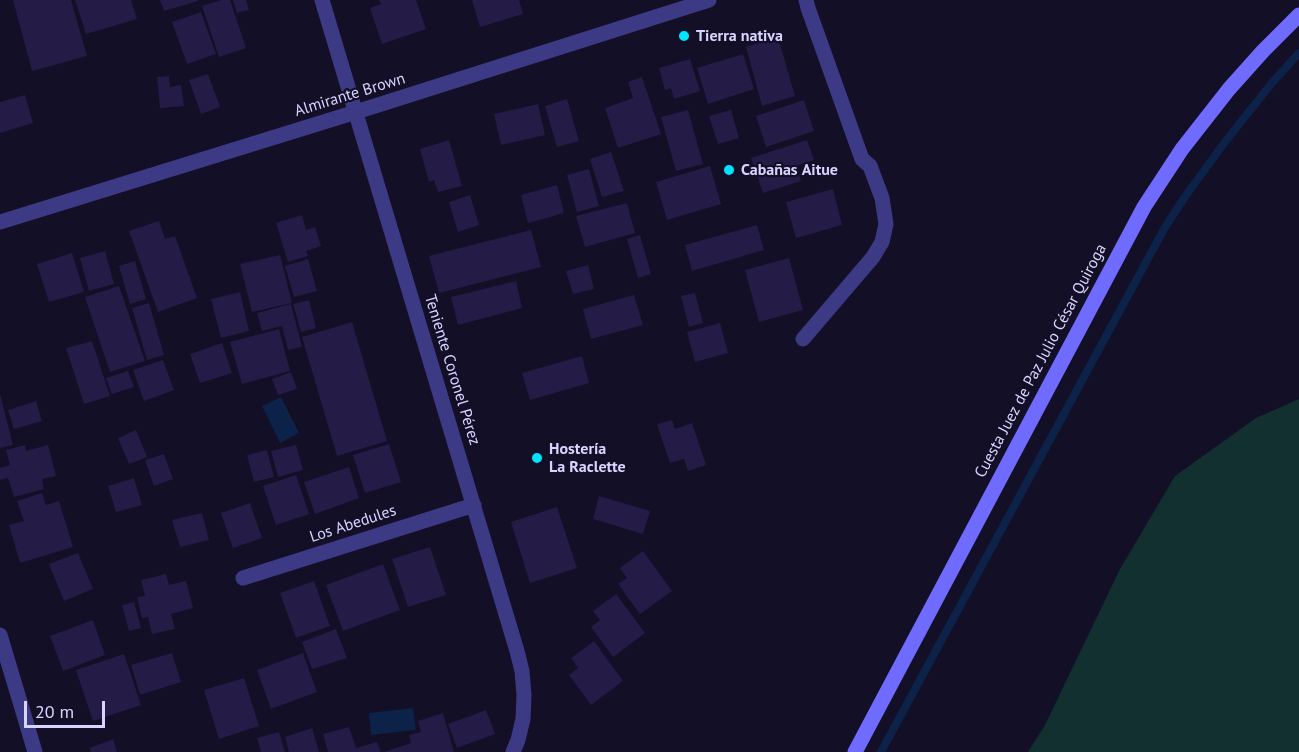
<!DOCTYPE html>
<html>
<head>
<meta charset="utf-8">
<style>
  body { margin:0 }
  #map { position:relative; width:1299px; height:752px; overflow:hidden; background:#130f26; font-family:"PT Sans",sans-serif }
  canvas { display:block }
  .scale { position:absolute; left:24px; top:701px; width:81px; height:27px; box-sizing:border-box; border:3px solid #d9d4ff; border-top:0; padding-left:8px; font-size:18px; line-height:21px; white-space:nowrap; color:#d9d4ff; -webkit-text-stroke:4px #130f26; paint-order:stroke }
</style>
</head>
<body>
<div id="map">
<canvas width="1299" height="752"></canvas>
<div class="scale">20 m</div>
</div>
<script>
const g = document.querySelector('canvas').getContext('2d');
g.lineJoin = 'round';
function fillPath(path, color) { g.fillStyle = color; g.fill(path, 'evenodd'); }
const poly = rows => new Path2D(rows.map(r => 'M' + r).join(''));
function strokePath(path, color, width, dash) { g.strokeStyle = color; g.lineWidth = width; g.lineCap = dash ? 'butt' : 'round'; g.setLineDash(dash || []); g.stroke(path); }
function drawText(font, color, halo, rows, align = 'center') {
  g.font = font + ' "PT Sans",sans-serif'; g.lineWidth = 4.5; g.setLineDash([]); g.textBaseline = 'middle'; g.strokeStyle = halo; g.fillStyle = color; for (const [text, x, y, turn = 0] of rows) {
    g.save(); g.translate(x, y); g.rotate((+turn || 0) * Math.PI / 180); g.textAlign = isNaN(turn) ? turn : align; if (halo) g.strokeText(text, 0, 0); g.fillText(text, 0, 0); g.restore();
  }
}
const green = poly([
  [1299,399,1299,752,1028,752,1045,725,1120,569,1175,476,1256,418]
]);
const water = poly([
  [281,397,299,433,280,443,262,406],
  [413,708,416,730,371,735,369,713]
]);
const stream = poly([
  [881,752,1164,229,1184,198,1225,142,1271,84,1299,53]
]);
const building = poly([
  [13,0,71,0,87,56,32,71],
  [75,0,131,0,137,19,86,34],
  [160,0,198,0,198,1,164,11],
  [221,0,230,0,246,48,219,57,202,6],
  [233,0,246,0,249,10,237,13],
  [379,0,416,0,426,29,382,44,370,8,381,4],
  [472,0,519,0,523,14,480,27],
  [201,12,216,54,187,64,172,22],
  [778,37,795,96,762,106,746,47],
  [743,54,754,89,708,104,697,68],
  [690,59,700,91,674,99,671,88,665,90,659,68],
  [208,74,220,107,201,114,189,80],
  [169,76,170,87,181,85,184,106,160,108,157,77],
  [642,77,661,134,618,148,605,108,633,98,628,82],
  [25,95,33,123,0,133,0,102],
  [567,99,579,141,557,147,545,106],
  [804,100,814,131,766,147,756,116],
  [538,104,545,135,501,145,494,114],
  [688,110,703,164,676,171,661,117],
  [731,110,739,138,718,144,709,116],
  [449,140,462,186,438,192,434,180,429,182,420,149],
  [807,140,814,160,796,166,801,181,763,193,751,158],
  [611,152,624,191,602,197,590,159],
  [710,166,721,204,667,220,656,182],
  [589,169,599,206,577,212,567,175],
  [557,185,564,213,528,223,521,195],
  [833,189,842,225,796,238,786,202],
  [470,195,479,225,458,232,449,202],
  [627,203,635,233,585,247,576,216],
  [302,215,306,230,315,227,321,246,306,251,308,256,288,262,276,223],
  [159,221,165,239,175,236,197,298,158,312,129,231],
  [757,225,764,250,692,271,685,245],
  [531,230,541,267,439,293,429,256],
  [640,235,651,274,638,278,627,239],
  [105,251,114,284,89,291,80,258],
  [72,253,84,292,49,302,37,264],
  [280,255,292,303,252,312,240,264],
  [789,258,803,310,759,322,745,270],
  [308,259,317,291,294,297,285,266],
  [135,261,146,299,130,304,119,266],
  [588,265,594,289,573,294,566,271],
  [516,281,522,308,458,325,451,297],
  [119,286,145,361,110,372,85,297],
  [240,292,249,331,221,338,211,299],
  [695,293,703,323,689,327,681,296],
  [634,295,643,325,591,339,583,309],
  [309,300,316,328,301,332,293,304],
  [149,303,164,355,147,360,132,308],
  [291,304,302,347,288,350,282,326,262,331,257,313],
  [352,322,387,441,337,456,302,337],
  [720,323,728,353,695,362,687,332],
  [279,329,290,371,242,384,230,342],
  [92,341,110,396,84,404,66,348],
  [222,343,232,373,200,383,190,354],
  [582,356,589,383,530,400,522,373],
  [163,360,174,390,144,401,133,370],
  [128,371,134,387,112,394,106,378],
  [291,372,297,389,278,395,272,379],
  [0,394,13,445,0,448],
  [36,401,42,421,14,429,8,410],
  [672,420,675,429,692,423,706,465,688,471,684,459,670,463,657,424],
  [136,430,147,457,129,464,118,438],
  [389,444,401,482,365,493,353,455],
  [25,445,26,451,48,445,56,476,42,479,44,489,14,497,8,478,0,480,0,468,10,465,6,450],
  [296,445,303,470,278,477,271,451],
  [267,450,274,477,254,482,247,455],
  [164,454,173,479,154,486,145,460],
  [349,467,359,498,315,514,304,482],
  [296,475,309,514,276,525,263,486],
  [134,478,142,505,116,512,108,486],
  [42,493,46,505,59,501,73,547,20,563,9,525,24,521,17,501],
  [599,496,650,511,643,534,593,519],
  [250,503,262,538,233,548,221,513],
  [557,507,577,568,530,583,511,522],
  [202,513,209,540,180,547,172,520],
  [430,547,446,595,408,607,392,559],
  [643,551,672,591,640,614,618,584,627,578,620,568],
  [78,553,93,589,64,601,49,564],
  [383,564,400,610,343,631,326,585],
  [166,574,169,585,186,581,193,608,171,614,175,629,152,634,148,617,142,618,137,597,145,596,141,580],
  [314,581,330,626,296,638,280,593],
  [616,594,645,633,613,657,591,627,600,620,593,611],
  [134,602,141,628,129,631,122,605],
  [93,620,105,655,63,671,50,636],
  [336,629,347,658,312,669,302,642],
  [594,641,623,681,591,705,569,675,578,668,571,658],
  [172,653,181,682,140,695,131,665],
  [303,653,317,692,271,709,257,670],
  [124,654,141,705,93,721,76,670],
  [244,678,259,726,219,739,204,690],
  [486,710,495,734,457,748,448,724],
  [443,713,454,752,384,752,411,743,409,735,421,732,418,721],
  [349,727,356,748,377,742,381,752,328,752,323,734],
  [312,728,319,752,289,752,285,737],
  [279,732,285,752,261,752,257,738],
  [113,739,117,752,91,752,90,748]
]);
const street = poly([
  [322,0,517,651,522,671,524,695,523,719,518,740,513,752],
  [0,222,356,112,709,0],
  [803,339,873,257,882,242,886,224,882,198,870,166,862,159,808,8,806,0],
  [243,578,474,505],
  [0,635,35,752]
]);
const secondary = poly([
  [855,752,1144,207,1182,149,1229,89,1263,51,1299,15]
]);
const markers = [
  [684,36,6,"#00e5ff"],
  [729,170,6,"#00e5ff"],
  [537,458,6,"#00e5ff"]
];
const poiNames = [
  ["Tierra nativa",696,36],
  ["Cabañas Aitue",741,170],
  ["Hostería",549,449],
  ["La Raclette",549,467]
];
const streetNames = [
  ["Almirante Brown",350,95,-17],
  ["Cuesta Juez de Paz Julio César Quiroga",1041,361,-62],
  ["Teniente Coronel Pérez",452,370,73],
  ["Los Abedules",353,524,-18]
];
fillPath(green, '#12302f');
fillPath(water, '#0c2248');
strokePath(stream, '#0c2248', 8);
fillPath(building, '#241b47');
strokePath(street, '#3d3a85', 15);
strokePath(secondary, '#6f6bff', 15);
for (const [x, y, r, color] of markers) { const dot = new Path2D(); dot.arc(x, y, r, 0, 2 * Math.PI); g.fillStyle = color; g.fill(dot); strokePath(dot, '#130f26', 2); }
drawText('bold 16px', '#d9d4ff', '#130f26', poiNames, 'left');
drawText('16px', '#d9d4ff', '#130f26', streetNames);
</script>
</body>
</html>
